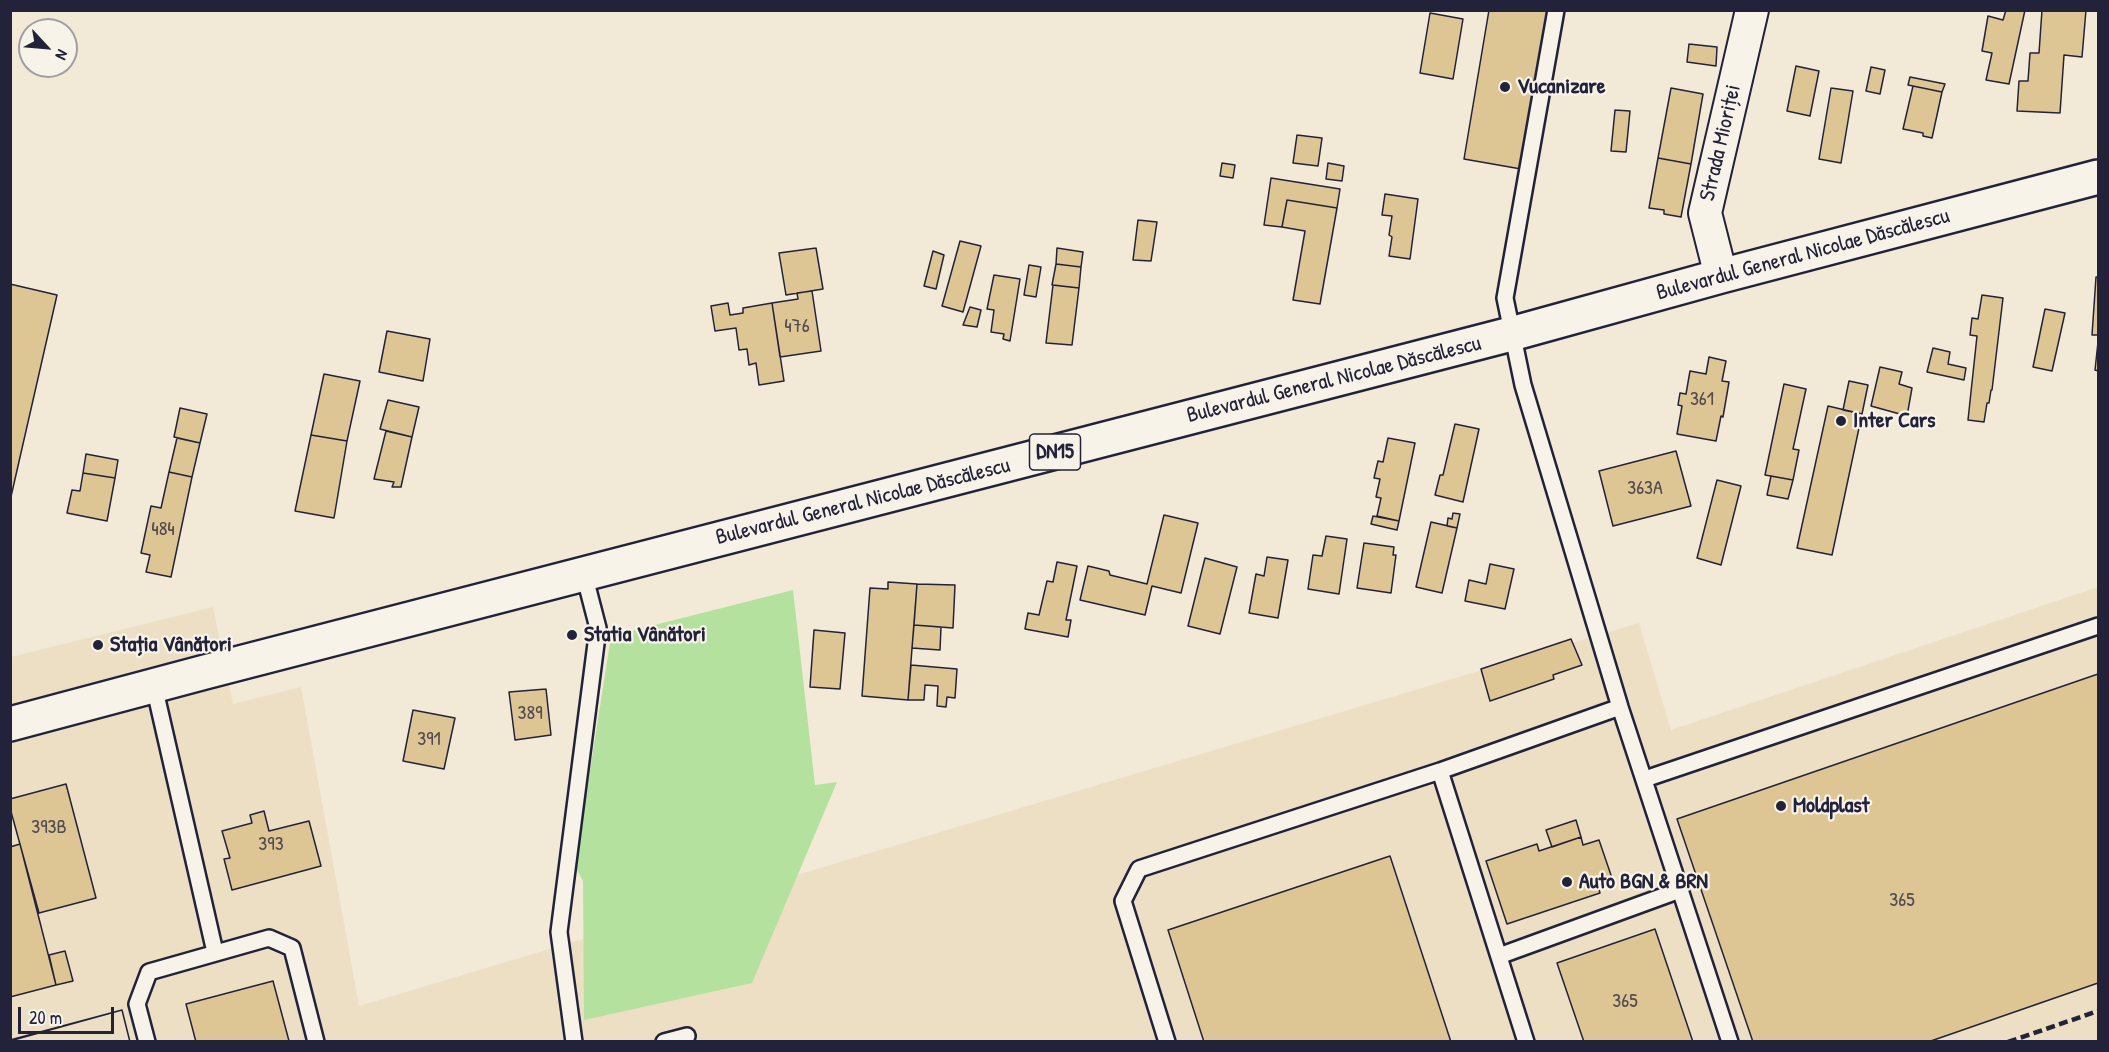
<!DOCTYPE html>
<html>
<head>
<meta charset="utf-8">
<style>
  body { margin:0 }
  #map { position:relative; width:2109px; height:1052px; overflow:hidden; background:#f2ead7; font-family:"Patrick Hand",sans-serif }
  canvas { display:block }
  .frame { position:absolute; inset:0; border:12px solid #22223b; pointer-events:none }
  .north { position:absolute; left:18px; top:18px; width:60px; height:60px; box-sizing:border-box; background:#f7f3e8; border:2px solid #a29fa3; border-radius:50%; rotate:116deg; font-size:16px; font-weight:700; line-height:24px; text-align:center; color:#22223b }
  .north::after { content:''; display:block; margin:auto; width:21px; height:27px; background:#22223b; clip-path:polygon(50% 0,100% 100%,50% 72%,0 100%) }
  .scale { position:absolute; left:18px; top:1007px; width:96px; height:27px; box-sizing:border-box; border:3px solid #22223b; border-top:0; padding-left:8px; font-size:18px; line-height:21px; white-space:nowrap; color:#22223b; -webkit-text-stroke:4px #f7f3e8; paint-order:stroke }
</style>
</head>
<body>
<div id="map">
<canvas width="2109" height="1052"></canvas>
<div class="frame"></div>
<div class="north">N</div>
<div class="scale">20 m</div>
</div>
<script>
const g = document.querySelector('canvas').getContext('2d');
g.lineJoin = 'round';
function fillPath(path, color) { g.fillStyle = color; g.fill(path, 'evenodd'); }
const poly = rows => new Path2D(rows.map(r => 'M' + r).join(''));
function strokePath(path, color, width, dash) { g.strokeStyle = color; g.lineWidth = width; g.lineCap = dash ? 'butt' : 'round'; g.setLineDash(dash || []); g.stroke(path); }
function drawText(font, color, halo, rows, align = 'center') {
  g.font = font + ' "Patrick Hand",sans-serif'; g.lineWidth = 4.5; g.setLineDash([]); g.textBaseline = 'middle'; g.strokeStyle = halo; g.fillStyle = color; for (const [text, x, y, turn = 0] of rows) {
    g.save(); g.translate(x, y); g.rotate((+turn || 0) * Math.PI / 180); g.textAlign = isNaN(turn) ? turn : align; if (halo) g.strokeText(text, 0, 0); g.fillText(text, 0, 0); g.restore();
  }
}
const built = poly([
  [2098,587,2098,1041,11,1042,11,657,213,607,233,704,301,687,359,1006,1639,623,1671,730]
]);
const green = poly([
  [793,590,815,785,837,782,752,983,584,1020,583,881,575,866,611,636]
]);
const building = poly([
  [1489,10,1548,10,1521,169,1464,159,1489,10],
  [2006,10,2025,10,2009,84,1986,80,1992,53,1982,51,1988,16,2003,20,2006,10],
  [2042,10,2086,10,2082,57,2064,55,2060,113,2017,111,2019,81,2028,81,2030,53,2039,53,2042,10],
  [1430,13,1463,19,1453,79,1420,73,1430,13],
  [1689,44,1717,47,1716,66,1687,62,1689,44],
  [1796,66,1819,71,1810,116,1787,111,1796,66],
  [1871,67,1885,70,1880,94,1866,91,1871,67],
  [1910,77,1945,84,1942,92,1913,86,1908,85,1910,77],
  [1913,86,1942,92,1932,138,1923,136,1923,133,1903,129,1913,86],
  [1671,88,1703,94,1691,164,1658,158,1671,88],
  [1831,88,1853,91,1841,163,1819,159,1831,88],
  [1615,110,1630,111,1626,152,1611,151,1615,110],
  [1297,135,1322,138,1318,166,1293,163,1297,135],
  [1658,158,1691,164,1681,217,1664,214,1664,210,1649,208,1658,158],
  [1222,163,1235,165,1233,178,1220,176,1222,163],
  [1328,163,1344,166,1342,181,1326,179,1328,163],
  [1271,178,1340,189,1337,208,1287,200,1282,227,1264,225,1271,178],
  [1385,194,1418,199,1410,259,1389,256,1392,237,1389,235,1392,216,1382,215,1385,194],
  [1287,200,1337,208,1320,304,1293,300,1305,231,1282,227,1287,200],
  [1138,220,1157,222,1151,261,1133,260,1138,220],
  [960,241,981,246,963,312,942,306,960,241],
  [816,248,823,289,786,295,779,253,816,248],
  [1057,248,1083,252,1081,267,1056,264,1057,248],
  [933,251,944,255,936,289,924,286,933,251],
  [1056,264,1081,267,1079,288,1052,285,1056,264],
  [1029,265,1041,267,1036,297,1024,295,1029,265],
  [994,275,1020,279,1010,341,1003,339,1004,334,991,332,994,310,987,309,994,275],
  [2096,277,2098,277,2098,335,2092,335,2096,277],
  [10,284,57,295,10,501,10,284],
  [1053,285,1079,288,1072,345,1046,343,1053,285],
  [812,291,821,351,780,357,772,303,798,299,797,293,812,291],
  [1982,295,2003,298,1992,390,1991,390,1989,403,1987,403,1984,422,1968,420,1977,336,1970,335,1972,318,1978,319,1982,295],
  [728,303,730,315,743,313,743,308,772,303,784,381,759,385,756,363,749,365,747,349,739,350,736,328,715,331,711,306,728,303],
  [970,307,981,310,977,327,963,325,970,307],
  [2045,309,2065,313,2052,371,2033,367,2045,309],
  [387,331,430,339,423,381,379,372,387,331],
  [2098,342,2098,371,2095,370,2098,342],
  [1933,348,1950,352,1948,364,1966,368,1964,380,1927,372,1933,348],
  [1709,357,1726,361,1722,381,1729,382,1723,417,1721,416,1716,441,1677,434,1682,406,1678,405,1680,393,1686,394,1690,371,1706,374,1709,357],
  [1880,367,1902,372,1899,384,1912,388,1907,416,1871,406,1880,367],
  [324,374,360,381,347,441,311,435,324,374],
  [1849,381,1868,385,1862,414,1843,410,1849,381],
  [1784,384,1806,389,1793,449,1799,450,1793,480,1765,475,1784,384],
  [388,400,419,407,412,437,380,429,388,400],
  [1828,406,1862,414,1832,555,1797,548,1828,406],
  [180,408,207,414,200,443,174,437,180,408],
  [1455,424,1479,429,1463,502,1435,495,1440,475,1443,475,1455,424],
  [386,431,412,437,401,487,392,487,394,482,374,479,386,431],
  [311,435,347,441,334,518,295,511,311,435],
  [177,438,200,443,192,477,169,472,177,438],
  [1388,438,1415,443,1399,521,1377,516,1381,498,1376,497,1380,479,1374,478,1378,461,1383,462,1388,438],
  [1676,451,1691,506,1613,526,1599,471,1676,451],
  [86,454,118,460,115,478,83,473,86,454],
  [169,472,192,477,171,577,146,572,150,555,141,553,151,506,161,508,169,472],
  [83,473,115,478,107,521,67,513,72,490,80,491,83,473],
  [1771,476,1793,480,1788,499,1767,495,1771,476],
  [1717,480,1741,486,1721,565,1697,558,1717,480],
  [1453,513,1460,514,1457,528,1447,526,1448,518,1452,519,1453,513],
  [1164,515,1198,523,1181,593,1152,586,1145,615,1080,600,1088,566,1109,571,1110,575,1147,584,1164,515],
  [1373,516,1399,521,1397,530,1371,524,1373,516],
  [1431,522,1457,528,1442,593,1416,587,1431,522],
  [1326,536,1347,539,1339,594,1308,589,1313,555,1322,556,1326,536],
  [1364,543,1394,547,1393,555,1396,555,1391,593,1357,588,1364,543],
  [1267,557,1288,560,1278,618,1249,613,1256,574,1264,576,1267,557],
  [1205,558,1237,567,1220,634,1188,626,1205,558],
  [1057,562,1077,566,1066,620,1071,620,1068,637,1025,629,1028,613,1039,615,1047,581,1053,582,1057,562],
  [1490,564,1514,569,1505,609,1465,601,1469,580,1486,584,1490,564],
  [888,582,917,584,908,700,862,696,870,588,888,589,888,582],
  [917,584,955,585,953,628,914,625,917,584],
  [914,625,941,627,940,650,912,648,914,625],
  [814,630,845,633,840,689,810,687,814,630],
  [1571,639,1582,665,1553,675,1554,679,1490,701,1481,669,1571,639],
  [911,665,957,669,955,698,947,697,946,707,937,706,938,686,925,685,924,700,908,700,911,665],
  [2098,674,2098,983,1928,1042,1753,1042,1677,819,2098,674],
  [546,689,551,735,515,740,509,692,546,689],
  [413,710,455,718,444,769,403,761,413,710],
  [66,784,96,898,39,913,10,808,10,799,66,784],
  [264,811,269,831,309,821,321,866,232,890,224,859,230,858,222,831,252,823,250,815,264,811],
  [1576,820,1581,837,1552,847,1546,830,1576,820],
  [1581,837,1583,845,1599,840,1613,881,1598,886,1600,893,1507,924,1486,861,1537,844,1539,851,1581,837],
  [20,844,56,985,10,997,10,847,20,844],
  [1390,856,1451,1042,1204,1042,1168,930,1390,856],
  [1655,929,1693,1042,1584,1042,1557,963,1655,929],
  [65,951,73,981,56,985,49,955,65,951],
  [273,981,289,1041,196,1042,186,1004,273,981],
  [122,1010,130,1042,10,1042,10,1041,122,1010],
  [122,1010,130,1042,10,1042,10,1040,122,1010]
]);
const service = poly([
  [1556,10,1505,298,1523,385,1620,707,1730,1042],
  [154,686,215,952],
  [1440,771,1526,1042],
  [1645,779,2098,626],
  [1499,956,1680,890],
  [147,1042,137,1004,149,972,269,938,292,948,316,1042],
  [574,1042,559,932,598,628,584,574],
  [664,1042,687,1036],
  [1167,1042,1123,901,1139,869,1440,771,1620,707]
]);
const minor = poly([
  [1721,276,1705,213,1752,10]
]);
const primary = poly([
  [10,724,205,672,1511,334,1721,276,2098,177]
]);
const rail = poly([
  [2008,1042,2098,1011]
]);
const markers = [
  [1505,87,6,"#22223b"],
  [1841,421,6,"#22223b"],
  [572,635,6,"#22223b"],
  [98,645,6,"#22223b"],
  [1781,806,6,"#22223b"],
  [1567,882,6,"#22223b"]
];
const numberNames = [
  ["476",797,327],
  ["361",1702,400],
  ["363A",1645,489],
  ["484",163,530],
  ["389",530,714],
  ["391",429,740],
  ["393B",49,828],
  ["393",271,845],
  ["365",1902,901],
  ["365",1625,1002]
];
const shields = [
  [1055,452,51]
];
const shieldNames = [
  ["DN15",1055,452]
];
const poiNames = [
  ["Vucanizare",1517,87],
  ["Inter Cars",1853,421],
  ["Statia Vânători",584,635],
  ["Stația Vânători",110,645],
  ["Moldplast",1793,806],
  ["Auto BGN & BRN",1579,882]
];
const streetNames = [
  ["Strada Mioriței",1721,143,-77],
  ["Bulevardul General Nicolae Dăscălescu",1803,255,-15],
  ["Bulevardul General Nicolae Dăscălescu",1334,380,-14],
  ["Bulevardul General Nicolae Dăscălescu",863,502,-14]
];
fillPath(built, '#ecdfc3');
fillPath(green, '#b5e19f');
fillPath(building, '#ddc594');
strokePath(building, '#22223b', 1.5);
strokePath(service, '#22223b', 20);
strokePath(minor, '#22223b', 36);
strokePath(primary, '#22223b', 38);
strokePath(service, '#f7f3e8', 15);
strokePath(minor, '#f7f3e8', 32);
strokePath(primary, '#f7f3e8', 33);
strokePath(rail, '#22223b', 4.5, [9, 4.5]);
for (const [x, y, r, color] of markers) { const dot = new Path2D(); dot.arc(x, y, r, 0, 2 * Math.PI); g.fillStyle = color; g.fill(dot); strokePath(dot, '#f7f3e8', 2); }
drawText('20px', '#514b51', null, numberNames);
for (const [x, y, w] of shields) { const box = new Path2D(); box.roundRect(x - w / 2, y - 18, w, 36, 4.5); g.fillStyle = '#f7f3e8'; g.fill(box); strokePath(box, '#22223b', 1.5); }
drawText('bold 21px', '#22223b', null, shieldNames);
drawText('bold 22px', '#22223b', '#f7f3e8', poiNames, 'left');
drawText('22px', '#22223b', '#f7f3e8', streetNames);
</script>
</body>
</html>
